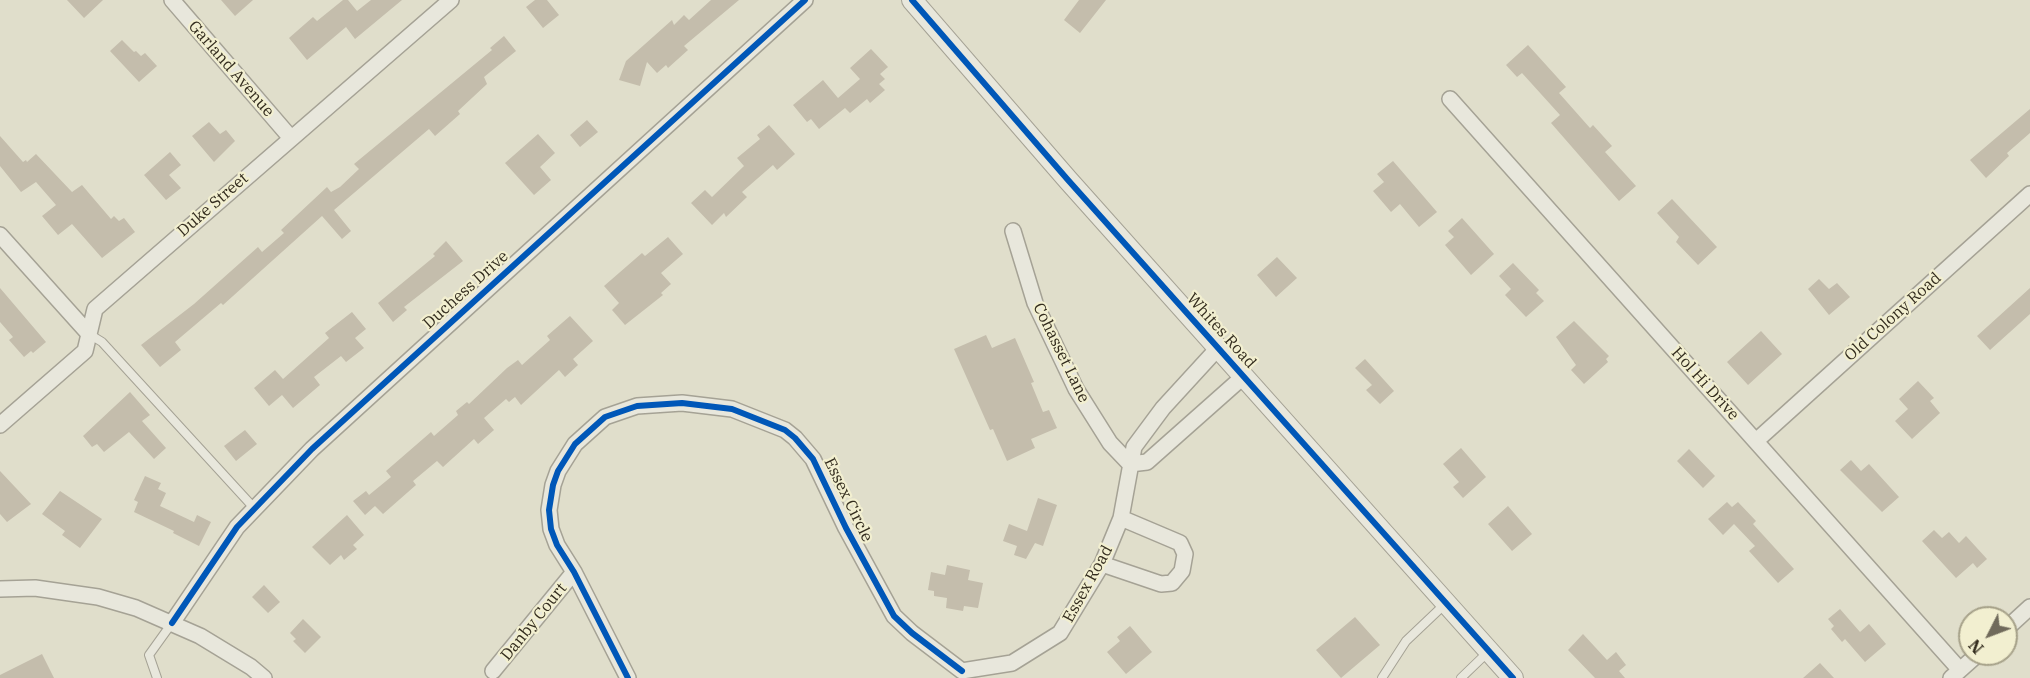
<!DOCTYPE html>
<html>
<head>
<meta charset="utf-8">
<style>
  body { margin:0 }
  #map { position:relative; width:2030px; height:678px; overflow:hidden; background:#e0decb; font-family:"IBM Plex Serif",serif }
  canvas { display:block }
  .north { position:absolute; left:1958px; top:606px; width:60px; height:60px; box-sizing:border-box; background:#f2efd0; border:2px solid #a6a189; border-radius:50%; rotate:228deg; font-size:16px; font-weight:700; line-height:24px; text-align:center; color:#332c1e }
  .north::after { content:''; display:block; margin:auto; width:21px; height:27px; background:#706a5b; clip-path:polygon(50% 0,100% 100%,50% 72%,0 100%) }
</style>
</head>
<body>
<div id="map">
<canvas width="2030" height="678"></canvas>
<div class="north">N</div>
</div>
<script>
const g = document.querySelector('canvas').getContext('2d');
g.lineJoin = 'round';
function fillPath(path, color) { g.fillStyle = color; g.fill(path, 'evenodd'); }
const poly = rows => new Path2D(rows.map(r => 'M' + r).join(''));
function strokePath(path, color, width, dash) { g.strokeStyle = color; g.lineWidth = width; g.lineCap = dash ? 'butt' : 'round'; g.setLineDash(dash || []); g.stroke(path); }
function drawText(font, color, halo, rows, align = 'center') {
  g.font = font + ' "IBM Plex Serif",serif'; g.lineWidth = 4.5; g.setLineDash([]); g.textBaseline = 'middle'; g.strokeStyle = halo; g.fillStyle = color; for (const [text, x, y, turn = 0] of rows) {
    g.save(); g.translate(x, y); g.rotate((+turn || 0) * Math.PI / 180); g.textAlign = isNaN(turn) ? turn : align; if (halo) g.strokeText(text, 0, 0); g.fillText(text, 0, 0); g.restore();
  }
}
const building = poly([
  [67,0,103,0,84,18],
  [221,0,253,0,235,16],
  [343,0,348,0,357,11,371,0,402,0,355,39,346,27,307,60,289,38,313,17,317,21],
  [535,0,547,0,559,15,543,28,526,7],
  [711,0,739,0,684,46,688,50,668,68,666,65,657,73,647,62,640,86,619,80,626,61,672,20,674,25,684,15,689,20],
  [1079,0,1106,0,1080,33,1064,20],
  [504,36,516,51,484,77,487,84,458,111,460,114,435,136,429,129,334,210,351,231,342,239,322,216,223,305,221,303,175,342,181,350,160,367,141,345,194,304,258,247,262,252,284,233,281,230,327,187,331,192,340,187,359,169,354,164,492,50,490,48],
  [122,40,134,52,136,51,141,56,145,53,157,66,139,82,110,51],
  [1528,45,1566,87,1559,93,1590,128,1593,125,1612,146,1605,152,1636,186,1619,201,1551,123,1560,115,1522,73,1517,77,1506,65],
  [871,49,888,67,880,74,885,79,879,84,885,90,870,103,867,99,850,113,845,108,819,129,811,119,807,122,793,105,823,80,838,98,860,79,850,68],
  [2030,109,2030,133,2007,153,2009,156,1986,178,1970,160],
  [587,120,598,132,580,147,570,135],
  [209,122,220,134,226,130,235,141,214,162,192,136],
  [769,125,795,154,777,170,773,165,742,192,747,197,726,217,724,213,712,225,691,203,705,190,712,197,744,166,737,158,760,139,757,135],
  [538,134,555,153,540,167,551,180,534,195,505,163],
  [0,136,23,162,26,160,27,162,36,154,72,192,82,185,111,219,114,216,119,221,124,218,135,232,102,258,72,224,58,235,42,216,56,205,36,182,21,192,0,166],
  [170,152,181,165,169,175,181,188,166,200,144,175],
  [1393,161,1437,212,1419,227,1400,204,1391,212,1373,191,1384,182,1377,174],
  [1672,199,1717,247,1698,265,1676,242,1679,237,1657,213],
  [1462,218,1494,254,1471,275,1445,245,1454,237,1448,231],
  [668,237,683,254,661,273,671,284,661,293,663,295,625,325,612,310,619,303,604,286,642,253,645,256],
  [446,241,463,261,404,307,407,310,393,322,378,303,435,256,433,254],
  [1277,257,1297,278,1276,297,1257,275],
  [1513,263,1539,290,1536,293,1544,301,1526,317,1505,295,1511,289,1499,276],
  [1819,279,1829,289,1837,283,1850,297,1829,315,1808,289],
  [0,288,46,342,33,353,31,351,24,357,9,340,13,337,0,322],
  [2030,288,2030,314,1990,350,1977,336],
  [352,312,366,329,355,338,364,348,346,362,341,356,314,377,320,385,293,408,282,395,269,406,254,388,275,370,283,379,329,338,325,333],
  [570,316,593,341,573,359,578,365,565,377,559,370,521,405,515,397,509,402,506,399,484,418,494,430,478,444,474,439,443,467,437,461,413,481,416,485,383,514,375,506,365,515,353,501,366,491,369,495,391,477,386,471,431,432,434,436,458,415,456,411,467,402,469,404,507,368,518,360,522,365,550,340,547,336],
  [1574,321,1609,356,1606,359,1608,362,1584,384,1571,370,1576,365,1556,337],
  [1761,331,1782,354,1748,385,1727,362],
  [986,335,992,348,1015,338,1034,382,1031,383,1043,412,1049,410,1057,428,1031,439,1035,448,1007,461,993,429,990,430,954,349],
  [1365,359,1394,391,1380,404,1366,390,1372,385,1355,368],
  [1918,381,1934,398,1930,401,1940,413,1912,439,1895,421,1908,409,1899,399],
  [130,392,150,415,142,421,166,448,154,459,129,432,104,452,97,444,92,447,83,436],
  [245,430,257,444,236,461,224,446],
  [1461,448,1486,477,1463,498,1453,487,1459,482,1443,464],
  [1689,449,1715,476,1703,488,1677,461],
  [1851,460,1861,471,1869,464,1899,497,1882,512,1840,470],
  [0,471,31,504,7,522,0,514],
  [145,476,161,483,158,489,166,493,160,506,194,522,197,515,211,522,199,546,173,533,174,531,134,512,138,502,134,500],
  [60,491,102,519,80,548,62,535,65,531,42,514],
  [1038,498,1057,505,1043,546,1035,543,1026,559,1014,555,1017,546,1003,541,1009,524,1027,531],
  [1727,502,1732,507,1738,502,1756,521,1753,524,1794,569,1778,583,1749,551,1755,546,1734,524,1723,535,1708,519],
  [1508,506,1532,534,1512,551,1488,524],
  [347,515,364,535,353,545,357,549,344,560,341,555,330,565,312,547],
  [1934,530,1942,538,1949,532,1959,543,1966,536,1987,559,1977,568,1973,563,1956,578,1922,541],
  [947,565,970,570,968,580,983,583,978,608,964,606,963,611,946,608,947,598,934,596,934,591,928,590,931,572,945,575],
  [264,585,280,602,268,613,252,597],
  [1840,609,1860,632,1869,624,1886,644,1865,662,1845,639,1842,642,1831,629,1834,626,1828,619],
  [1355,617,1380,645,1341,678,1316,650],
  [303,619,321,637,305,653,293,641,296,639,290,633],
  [1130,626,1152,652,1126,674,1107,652,1120,641,1117,637],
  [1583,634,1607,660,1616,652,1626,665,1619,671,1625,678,1595,678,1568,650],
  [42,654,54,678,0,678,0,675],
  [1820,663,1834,678,1803,678]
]);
const service = poly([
  [89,334,102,342,255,509],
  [157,678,149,655,172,623],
  [1382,678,1406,641,1445,604],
  [1461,678,1488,652]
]);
const minor = poly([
  [172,0,290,137],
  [1450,99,1960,670],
  [1013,231,1035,303,1076,389,1110,443,1130,464],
  [0,235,89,334],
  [0,425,85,351,95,309,451,0],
  [1756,441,2030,194],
  [1130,464,1147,462,1244,376],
  [1102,564,1161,584,1172,583,1182,571,1185,554,1180,543,1121,518],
  [0,589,35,588,98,597,136,608,200,636,251,667,264,678],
  [172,623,237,527,312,449,805,0],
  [2006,629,2030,607],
  [493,671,574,572],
  [962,671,1012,663,1060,633,1102,564,1121,518,1134,447,1163,408,1218,348],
  [628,678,574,572,557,545,551,529,549,510,553,485,558,471,575,444,605,417,637,406,682,403,732,409,785,430,795,438,813,459,846,528,894,616,912,633,962,671],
  [1951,678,1978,654]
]);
const tertiary = poly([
  [912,0,1068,180,1513,678]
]);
const cycleway = poly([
  [912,0,1068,180,1513,678],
  [172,623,237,527,312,449,805,0],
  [628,678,574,572,557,545,551,529,549,510,553,485,558,471,575,444,605,417,637,406,682,403,732,409,785,430,795,438,813,459,846,528,894,616,912,633,962,671]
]);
const streetNames = [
  ["Garland Avenue",231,69,49],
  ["Duke Street",213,205,-41],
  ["Duchess Drive",466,290,-42],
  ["Old Colony Road",1893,317,-42],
  ["Whites Road",1221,331,48],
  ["Cohasset Lane",1061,353,64],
  ["Hol Hi Drive",1705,384,48],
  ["Essex Circle",848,500,64],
  ["Essex Road",1088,584,-61],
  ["Danby Court",534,622,-51]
];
fillPath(building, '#c4bdac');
strokePath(service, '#a5a295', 10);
strokePath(minor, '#a5a295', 18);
strokePath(tertiary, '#a5a295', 22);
strokePath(service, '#e8e7dc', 8);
strokePath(minor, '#e8e7dc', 15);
strokePath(tertiary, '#e8e7dc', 20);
strokePath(cycleway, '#0057b8', 6);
drawText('16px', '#332c1e', '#f2efd0', streetNames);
</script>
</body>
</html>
